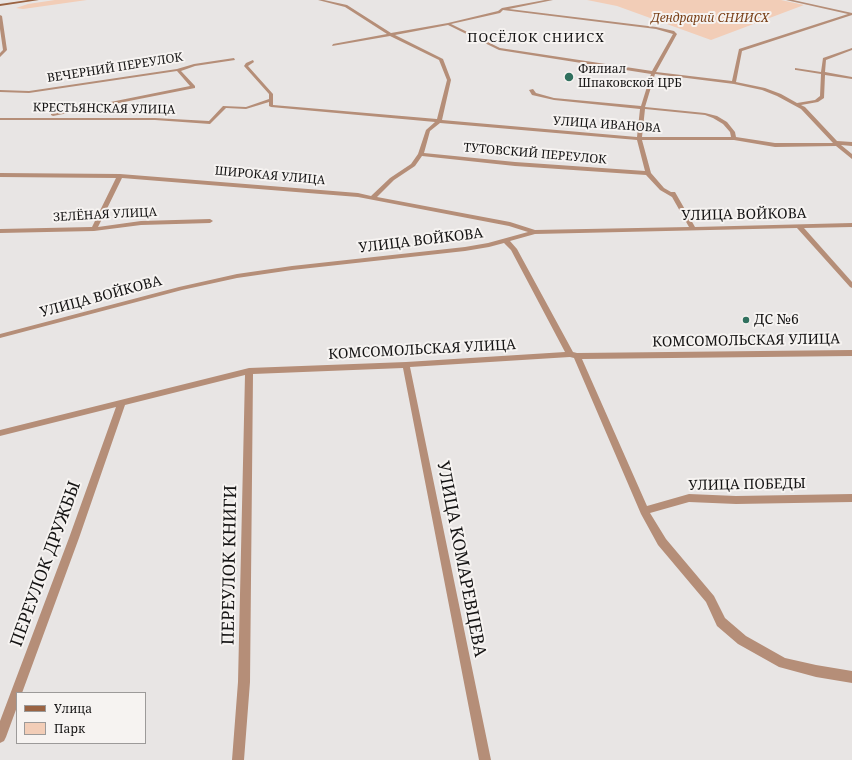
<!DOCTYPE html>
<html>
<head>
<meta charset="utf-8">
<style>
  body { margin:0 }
  #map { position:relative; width:852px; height:760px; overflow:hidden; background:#e8e5e4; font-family:"Noto Serif",serif }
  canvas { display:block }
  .legend { position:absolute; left:16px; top:692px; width:130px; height:52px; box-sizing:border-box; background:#f6f3f1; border:1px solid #9c9a99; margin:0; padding:5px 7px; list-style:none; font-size:12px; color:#151414 }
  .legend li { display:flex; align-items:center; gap:8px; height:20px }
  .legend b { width:20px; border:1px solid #9c9a99 }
</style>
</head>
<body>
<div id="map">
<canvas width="852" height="760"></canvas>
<ul class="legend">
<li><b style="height:5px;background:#9a6342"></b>Улица</li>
<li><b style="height:11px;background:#f2cdb7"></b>Парк</li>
</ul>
</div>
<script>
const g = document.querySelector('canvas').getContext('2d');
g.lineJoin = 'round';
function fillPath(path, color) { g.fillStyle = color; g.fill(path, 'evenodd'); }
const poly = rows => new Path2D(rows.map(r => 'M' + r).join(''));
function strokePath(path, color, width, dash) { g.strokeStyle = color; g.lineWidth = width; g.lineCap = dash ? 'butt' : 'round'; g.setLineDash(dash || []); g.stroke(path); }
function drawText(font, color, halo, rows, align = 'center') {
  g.font = font + ' "Noto Serif",serif'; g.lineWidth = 4; g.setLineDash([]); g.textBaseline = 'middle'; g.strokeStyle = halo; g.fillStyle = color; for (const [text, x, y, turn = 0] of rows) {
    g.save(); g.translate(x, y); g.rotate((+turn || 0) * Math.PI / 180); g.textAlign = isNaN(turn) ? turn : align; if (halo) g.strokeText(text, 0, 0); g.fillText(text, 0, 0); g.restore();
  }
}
const green = poly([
  [55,0,87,0,23,9,16,8,28,4],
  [587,0,781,0,804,5,711,40,617,6]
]);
const street = poly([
  [318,0,324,0,347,5,391,33,448,23,498,11,502,8,545,0,553,0,509,9,656,27,674,31,677,34,656,72,732,81,739,49,848,14,786,0,793,0,852,13,852,15,742,51,736,82,765,88,781,94,797,103,815,100,820,96,821,74,796,70,795,70,795,68,821,72,823,58,852,48,852,50,826,60,825,72,852,77,852,79,825,75,824,98,818,102,801,105,805,107,837,141,852,142,852,146,841,145,852,154,852,159,836,146,775,147,734,140,642,140,651,173,664,188,671,192,675,192,695,227,852,223,852,227,804,228,852,282,852,288,850,287,797,228,535,234,510,241,517,249,573,352,577,353,852,350,852,356,582,359,647,506,689,494,736,496,852,494,852,502,736,504,689,502,650,513,666,539,714,596,725,618,746,636,785,658,816,665,852,671,852,683,816,677,779,667,738,644,717,626,706,602,658,545,641,514,574,358,570,357,410,367,491,760,479,760,403,368,253,374,250,682,244,760,232,760,238,682,245,375,125,405,79,538,22,693,17,693,17,707,6,737,4,741,0,743,0,721,69,538,116,407,0,436,0,430,249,368,406,362,565,352,511,250,504,243,489,247,465,251,292,270,237,278,182,290,0,338,0,334,179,287,237,274,292,266,465,247,488,243,528,232,509,226,358,197,122,178,98,227,141,221,210,219,213,221,210,223,141,225,94,231,0,233,0,229,92,227,116,178,0,177,0,173,120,174,358,193,371,196,390,178,411,164,418,154,426,130,435,122,271,107,269,106,269,102,246,109,226,108,210,124,155,120,0,120,0,118,155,118,209,121,223,106,246,107,269,99,269,94,244,66,246,63,253,60,254,62,248,66,273,94,273,105,437,119,447,80,439,60,390,36,332,46,333,44,387,34,345,7,318,0],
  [503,10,656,29,673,34,652,71,500,48,451,24,500,13,503,10],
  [448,25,499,50,651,74,641,106,554,98,536,93,533,89,529,90,532,95,554,100,640,109,637,137,442,120,451,80,443,59,395,35,448,25],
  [655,74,734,84,762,90,777,96,801,109,833,143,775,143,736,137,735,132,727,122,717,116,705,113,645,107,655,74],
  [645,109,705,115,713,118,723,124,730,132,731,137,642,137,645,109],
  [440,123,637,140,645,171,515,162,424,153,430,131,440,123],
  [422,156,515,166,646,175,660,190,672,197,689,227,535,230,510,222,377,197,394,180,415,166,422,156],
  [0,15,2,16,7,50,0,57,0,53,3,50,0,29,0,15],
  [234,58,235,60,195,66,181,71,195,86,195,88,53,116,51,115,51,114,190,86,177,71,29,93,0,92,0,90,29,91,177,69,194,64,234,58]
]);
const secondary = poly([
  [28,0,39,0,0,6,0,4,28,0]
]);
const markers = [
  [569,77,5,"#30705e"],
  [746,320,4,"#30705e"]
];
const farParknames = [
  ["Дендрарий СНИИСХ",710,19]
];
const farStreetnames = [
  ["ВЕЧЕРНИЙ ПЕРЕУЛОК",115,68,-9],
  ["КРЕСТЬЯНСКАЯ УЛИЦА",104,109,1],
  ["УЛИЦА ИВАНОВА",607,125,4],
  ["ТУТОВСКИЙ ПЕРЕУЛОК",535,154,5],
  ["ШИРОКАЯ УЛИЦА",270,176,5],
  ["ЗЕЛЁНАЯ УЛИЦА",105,215,-3]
];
const farPoinames = [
  ["Филиал",578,70],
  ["Шпаковской ЦРБ",578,84]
];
const farNeighbourhoodnames = [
  ["ПОСЁЛОК СНИИСХ",536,38]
];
const streetNames = [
  ["УЛИЦА ВОЙКОВА",744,215,-1],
  ["УЛИЦА ВОЙКОВА",421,241,-7],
  ["УЛИЦА ВОЙКОВА",101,297,-15],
  ["КОМСОМОЛЬСКАЯ УЛИЦА",746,341,-1],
  ["КОМСОМОЛЬСКАЯ УЛИЦА",422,350,-3],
  ["УЛИЦА ПОБЕДЫ",747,485,-1]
];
const poiNames = [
  ["ДС №6",754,320]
];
const nearStreetnames = [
  ["УЛИЦА КОМАРЕВЦЕВА",461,559,79],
  ["ПЕРЕУЛОК ДРУЖБЫ",46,564,-70],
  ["ПЕРЕУЛОК КНИГИ",230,565,-89]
];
fillPath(green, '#f2cdb7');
fillPath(street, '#b58e78');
fillPath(secondary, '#9a6342');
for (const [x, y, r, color] of markers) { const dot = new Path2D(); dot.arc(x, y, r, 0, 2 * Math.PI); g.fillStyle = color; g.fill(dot); strokePath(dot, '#f6f3f1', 1.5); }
drawText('italic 12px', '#7a4119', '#f6f3f1', farParknames);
drawText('12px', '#151414', '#f6f3f1', farStreetnames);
drawText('12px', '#151414', '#f6f3f1', farPoinames, 'left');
g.letterSpacing = '1px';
drawText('13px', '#151414', '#f6f3f1', farNeighbourhoodnames);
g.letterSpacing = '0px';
drawText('14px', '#151414', '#f6f3f1', streetNames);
drawText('14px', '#151414', '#f6f3f1', poiNames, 'left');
drawText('17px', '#151414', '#f6f3f1', nearStreetnames);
</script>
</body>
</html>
